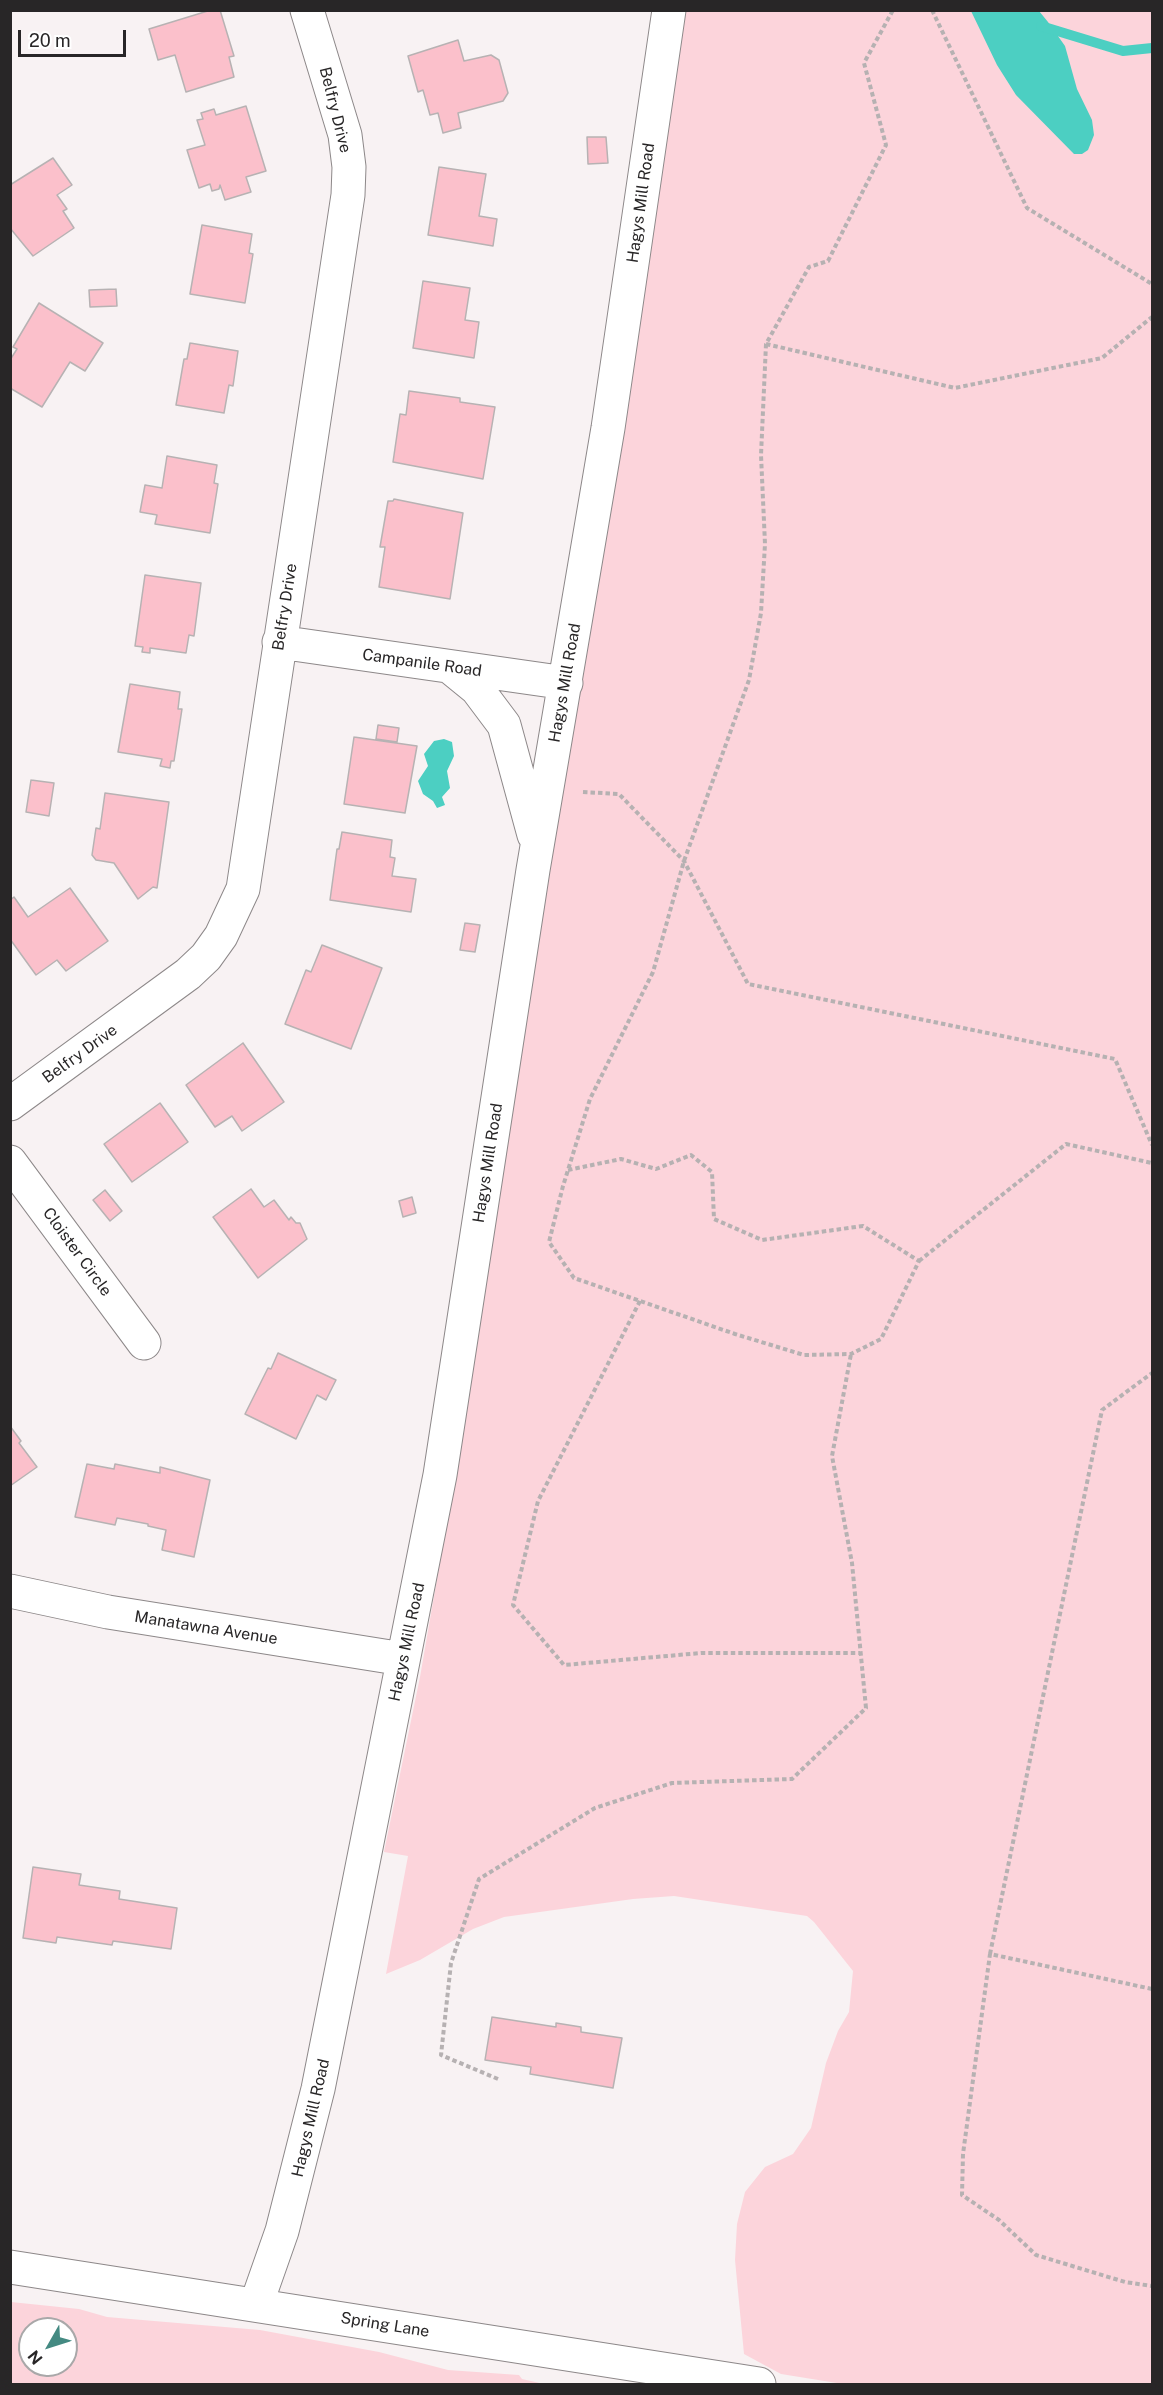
<!DOCTYPE html>
<html>
<head>
<meta charset="utf-8">
<style>
  body { margin:0 }
  #map { position:relative; width:1163px; height:2395px; overflow:hidden; background:#f8f2f3; font-family:"Public Sans",sans-serif }
  canvas { display:block }
  .frame { position:absolute; inset:0; border:12px solid #282627; pointer-events:none }
  .north { position:absolute; left:18px; top:2317px; width:60px; height:60px; box-sizing:border-box; background:#fff; border:2px solid #a9a8a9; border-radius:50%; rotate:231deg; font-size:16px; font-weight:700; line-height:24px; text-align:center; color:#282627 }
  .north::after { content:''; display:block; margin:auto; width:21px; height:27px; background:#448a82; clip-path:polygon(50% 0,100% 100%,50% 72%,0 100%) }
  .scale { position:absolute; left:18px; top:30px; width:108px; height:27px; box-sizing:border-box; border:3px solid #282627; border-top:0; padding-left:8px; font-size:18px; line-height:21px; white-space:nowrap; color:#282627; -webkit-text-stroke:4px #fff; paint-order:stroke }
</style>
</head>
<body>
<div id="map">
<canvas width="1163" height="2395"></canvas>
<div class="frame"></div>
<div class="north">N</div>
<div class="scale">20 m</div>
</div>
<script>
const g = document.querySelector('canvas').getContext('2d');
g.lineJoin = 'round';
function fillPath(path, color) { g.fillStyle = color; g.fill(path, 'evenodd'); }
const poly = rows => new Path2D(rows.map(r => 'M' + r).join(''));
function strokePath(path, color, width, dash) { g.strokeStyle = color; g.lineWidth = width; g.lineCap = dash ? 'butt' : 'round'; g.setLineDash(dash || []); g.stroke(path); }
function drawText(font, color, halo, rows, align = 'center') {
  g.font = font + ' "Public Sans",sans-serif'; g.lineWidth = 6; g.setLineDash([]); g.textBaseline = 'middle'; g.strokeStyle = halo; g.fillStyle = color; for (const [text, x, y, turn = 0] of rows) {
    g.save(); g.translate(x, y); g.rotate((+turn || 0) * Math.PI / 180); g.textAlign = isNaN(turn) ? turn : align; if (halo) g.strokeText(text, 0, 0); g.fillText(text, 0, 0); g.restore();
  }
}
const green = poly([
  [686,11,1152,11,1152,2384,843,2384,781,2374,744,2354,735,2260,737,2224,745,2192,765,2167,793,2154,811,2128,826,2063,838,2031,849,2012,853,1971,814,1922,807,1916,674,1896,633,1899,504,1917,473,1929,420,1960,386,1974,408,1856,384,1852,420,1677,449,1510],
  [11,2302,79,2309,107,2317,260,2330,379,2352,448,2370,519,2375,522,2379,544,2384,11,2384],
  [30,2329,66,2329,66,2365,30,2365]
]);
const water = poly([
  [971,11,1039,11,1048,22,1065,46,1077,89,1092,120,1094,135,1088,150,1082,154,1074,154,1016,95,997,65],
  [444,739,452,742,454,756,447,771,450,788,442,797,445,805,437,808,433,801,423,794,418,781,428,766,424,754,434,741]
]);
const stream = poly([
  [1041,26,1123,51,1152,48]
]);
const building = poly([
  [211,10,220,10,234,56,229,57,234,77,186,92,175,55,158,60,149,29,211,10],
  [458,40,464,61,491,55,499,60,508,93,503,101,458,113,461,128,443,133,438,113,430,115,423,90,418,92,408,56,458,40],
  [246,106,266,171,246,177,251,192,225,200,220,185,219,189,212,191,210,184,199,188,187,150,205,145,197,120,203,119,201,113,214,109,216,115,246,106],
  [587,137,606,137,608,163,588,164,587,137],
  [53,158,72,185,57,195,67,209,63,211,74,228,33,256,10,228,10,185,53,158],
  [439,167,486,174,479,216,497,219,493,246,428,235,439,167],
  [202,225,252,234,249,253,253,254,245,303,190,294,202,225],
  [423,281,470,288,465,320,479,322,474,358,413,348,423,281],
  [116,289,117,306,90,307,89,290,116,289],
  [39,303,103,343,85,371,70,362,42,407,10,388,10,360,17,349,13,347,39,303],
  [190,343,238,351,233,386,229,385,224,413,176,405,184,359,187,359,190,343],
  [409,391,460,398,460,402,495,407,483,479,393,462,400,414,406,415,409,391],
  [167,456,217,465,214,483,218,484,210,533,155,524,157,515,140,512,145,485,162,488,167,456],
  [394,499,463,513,450,599,379,587,385,547,380,547,388,501,393,501,394,499],
  [145,575,201,583,194,636,189,635,186,653,150,648,150,653,142,652,143,647,135,646,145,575],
  [130,684,180,692,178,709,182,709,174,761,171,761,170,768,160,766,162,759,118,752,130,684],
  [378,725,399,728,397,742,376,739,378,725],
  [354,737,417,746,405,813,344,804,354,737],
  [31,780,54,783,49,816,26,812,31,780],
  [105,793,169,802,157,888,153,887,138,899,114,863,96,860,92,855,96,828,100,829,105,793],
  [342,832,392,840,390,857,395,858,392,876,416,879,411,912,330,900,337,849,339,849,342,832],
  [70,888,108,941,66,971,57,960,36,975,10,939,10,900,14,897,28,917,70,888],
  [465,923,480,925,475,952,460,950,465,923],
  [322,945,382,968,351,1049,285,1024,306,970,311,972,322,945],
  [243,1043,284,1102,242,1131,232,1116,215,1127,186,1085,243,1043],
  [160,1103,188,1142,132,1182,104,1144,160,1103],
  [251,1189,264,1207,274,1200,289,1220,291,1217,296,1223,300,1223,307,1239,258,1278,213,1217,251,1189],
  [105,1190,122,1211,110,1221,93,1200,105,1190],
  [412,1197,416,1213,403,1217,399,1201,412,1197],
  [278,1353,336,1380,326,1400,317,1395,296,1439,245,1414,268,1368,271,1369,278,1353],
  [10,1426,21,1441,19,1443,37,1467,10,1486,10,1426],
  [87,1464,114,1469,115,1464,160,1473,160,1467,210,1480,194,1557,162,1550,166,1530,148,1526,148,1524,117,1518,115,1525,75,1517,87,1464],
  [33,1867,81,1874,79,1885,120,1891,119,1899,177,1908,171,1949,113,1941,112,1945,57,1937,56,1943,23,1938,33,1867],
  [492,2017,556,2027,556,2023,581,2027,581,2032,622,2038,613,2088,530,2074,531,2067,485,2060,492,2017]
]);
const path = poly([
  [932,10,1027,208,1152,284],
  [766,344,955,388,1102,358,1152,317],
  [583,792,619,794,684,861,748,984,1115,1059,1152,1145],
  [568,1170,621,1159,656,1169,691,1155,712,1172,714,1219,762,1240,863,1226,919,1261,881,1339,851,1354,804,1355,735,1334,574,1278,549,1242,563,1186,568,1170,590,1099,653,972,684,861,749,680,761,613,765,544,761,455,766,344,809,267,828,261,886,145,864,63,893,10],
  [919,1261,1066,1144,1152,1163],
  [640,1301,538,1501,513,1605,564,1665,701,1653,860,1653],
  [990,1954,1102,1410,1152,1373],
  [1152,1989,990,1954,963,2154,962,2195,999,2220,1036,2255,1125,2282,1152,2286],
  [498,2079,441,2055,451,1963,479,1879,595,1808,672,1783,792,1779,866,1708,852,1563,832,1456,851,1354]
]);
const minor = poly([
  [279,642,566,683],
  [450,667,477,689,504,725,534,835],
  [10,1104,188,974,206,957,221,936,243,889,348,195,349,167,345,135,307,10],
  [10,1162,144,1343],
  [10,1591,108,1612,403,1659],
  [10,2267,759,2384],
  [256,2305,282,2231,318,2089,440,1475,533,870,608,428,669,10]
]);
const streetNames = [
  ["Belfry Drive",335,110,76],
  ["Hagys Mill Road",641,203,-82],
  ["Belfry Drive",285,607,-81],
  ["Campanile Road",422,663,8],
  ["Hagys Mill Road",565,683,-80],
  ["Belfry Drive",80,1054,-36],
  ["Hagys Mill Road",488,1163,-81],
  ["Cloister Circle",77,1252,54],
  ["Manatawna Avenue",206,1628,9],
  ["Hagys Mill Road",407,1642,-78],
  ["Hagys Mill Road",311,2118,-77],
  ["Spring Lane",385,2325,9]
];
fillPath(green, '#fcd4db');
fillPath(water, '#4ccfc2');
strokePath(stream, '#4ccfc2', 10);
fillPath(building, '#fbc0cb');
strokePath(building, '#b7b2b3', 1.5);
strokePath(minor, '#8d8889', 35);
strokePath(path, '#b6b1b2', 4, [4.5, 3]);
strokePath(minor, '#fff', 33);
drawText('16px', '#282627', '#fff', streetNames);
</script>
</body>
</html>
